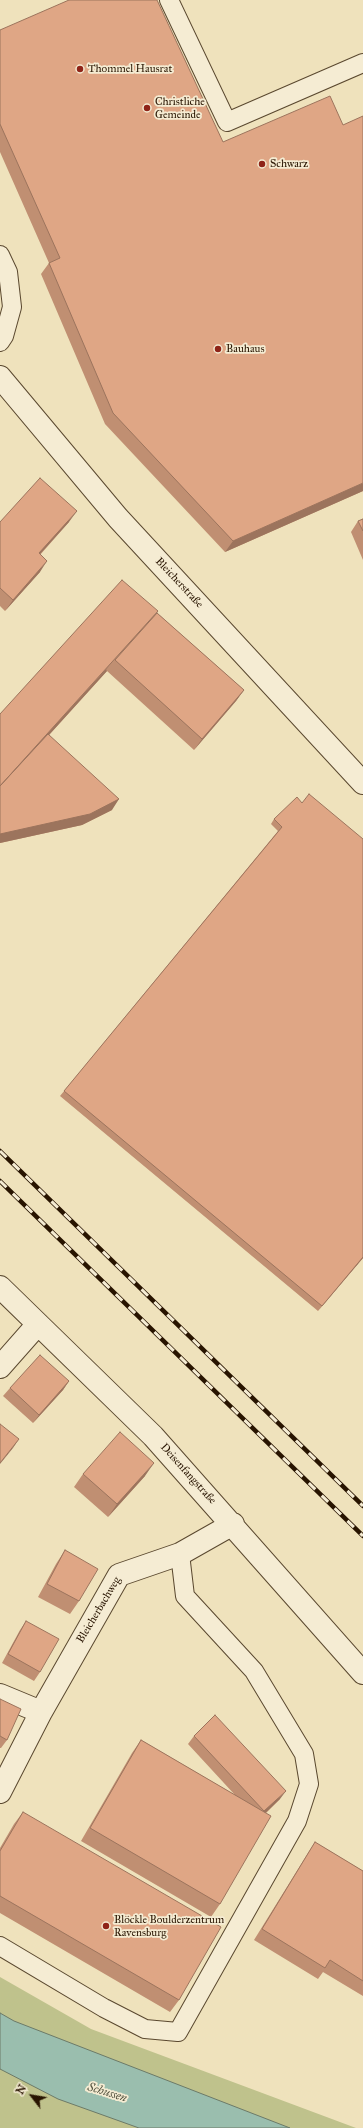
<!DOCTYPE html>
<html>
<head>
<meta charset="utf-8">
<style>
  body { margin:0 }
  #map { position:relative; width:363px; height:2128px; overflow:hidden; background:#efe2bc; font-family:"IM FELL Great Primer",serif }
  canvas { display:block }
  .north { position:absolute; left:12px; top:2076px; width:40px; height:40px; -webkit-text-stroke:3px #f5ecd3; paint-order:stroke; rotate:301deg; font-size:11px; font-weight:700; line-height:16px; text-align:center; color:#281400 }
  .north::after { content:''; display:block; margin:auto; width:14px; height:18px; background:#281400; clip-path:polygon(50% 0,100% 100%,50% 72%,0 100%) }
</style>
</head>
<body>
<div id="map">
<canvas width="363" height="2128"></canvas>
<div class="north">N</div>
</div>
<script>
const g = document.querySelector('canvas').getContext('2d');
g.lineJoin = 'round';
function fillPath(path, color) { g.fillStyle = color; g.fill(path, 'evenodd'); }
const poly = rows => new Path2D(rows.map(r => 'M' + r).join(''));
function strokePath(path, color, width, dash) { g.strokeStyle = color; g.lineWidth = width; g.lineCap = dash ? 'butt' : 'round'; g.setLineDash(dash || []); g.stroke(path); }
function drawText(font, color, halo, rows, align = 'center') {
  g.font = font + ' "IM FELL Great Primer",serif'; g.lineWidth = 3.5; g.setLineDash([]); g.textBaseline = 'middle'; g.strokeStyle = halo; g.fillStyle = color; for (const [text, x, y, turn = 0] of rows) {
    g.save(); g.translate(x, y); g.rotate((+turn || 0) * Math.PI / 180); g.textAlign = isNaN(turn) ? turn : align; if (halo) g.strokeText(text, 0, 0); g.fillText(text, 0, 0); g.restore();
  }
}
const green = poly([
  [0,1977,91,2029,356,2128,0,2128]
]);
const water = poly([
  [0,2013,14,2021,290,2128,139,2128,58,2099,0,2069,0,2013]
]);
const lane = poly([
  [169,0,227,122,363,63],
  [0,255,8,272,12,307,4,336,0,342],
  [0,1946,104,2008,145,2029,178,2032,297,1821,309,1784,304,1754,254,1671,185,1596,180,1554]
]);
const street = poly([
  [0,377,118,518,363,783],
  [0,1287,153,1436,363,1673],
  [0,1367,38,1324],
  [0,1695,41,1712],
  [0,1792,41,1712,119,1575,180,1554,233,1524]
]);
const rail = poly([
  [0,1151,363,1506],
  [0,1181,363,1536]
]);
const wall = poly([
  [0,30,363,491,225,552,105,424,41,274,49,263,0,152],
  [363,519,363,560,351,532,358,521],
  [0,522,69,522,40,555,40,572,5,611,0,606],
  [157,613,244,690,236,701,194,750,107,671,49,735,112,810,82,825,0,843,0,714],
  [274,819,363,839,363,1258,318,1311,60,1096,278,831,271,824],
  [69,1381,63,1390,33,1423,3,1396,10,1388],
  [83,1474,145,1476,108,1517,74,1487],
  [65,1550,79,1601,70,1614,38,1597,56,1564],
  [26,1621,40,1672,34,1681,2,1663,20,1630],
  [0,1699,7,1740,1,1748,0,1748],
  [194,1736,280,1799,266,1813,220,1904,211,1917,81,1841,132,1753,141,1740,235,1795,188,1744],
  [23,1812,179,2000,170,2012,0,1913,0,1848,14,1824],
  [315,1842,363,1871,363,1996,323,1972,318,1979,254,1940,308,1853]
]);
const shadedWall = poly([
  [363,483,363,491,225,552,233,541],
  [77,511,69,522,31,564,39,553],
  [47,561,40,572,5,611,13,600],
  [109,666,106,670,107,671,0,789,0,786],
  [244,690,236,701,194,750,202,739],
  [119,799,112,810,82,825,0,843,0,834],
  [363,1257,363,1258,318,1311,322,1306],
  [69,1381,63,1390,33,1423,39,1415],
  [19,1439,13,1448,0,1464,0,1463],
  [154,1463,145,1476,108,1517,117,1504],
  [286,1791,280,1799,258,1820,264,1811]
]);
const building = poly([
  [69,0,157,0,223,142,330,96,343,125,363,116,363,483,233,541,113,413,49,263,60,258,0,124,0,30,69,0],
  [40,478,77,511,39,553,47,561,13,600,0,588,0,522,40,478],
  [363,519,363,531,358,521,363,519],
  [122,580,158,611,0,786,0,714,122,580],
  [157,613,244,690,202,739,115,660,157,613],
  [48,734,119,799,90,814,0,834,0,786,48,734],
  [309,794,363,839,363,1257,322,1306,64,1091,282,827,274,819,297,797,302,803,309,794],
  [40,1355,69,1381,39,1415,10,1388,40,1355],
  [0,1424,19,1439,0,1463,0,1424],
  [120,1432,154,1463,117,1504,83,1474,120,1432],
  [65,1550,98,1569,79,1601,47,1584,65,1550],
  [26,1621,59,1639,40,1672,8,1654,26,1621],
  [0,1699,21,1709,7,1740,0,1736,0,1699],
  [215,1715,286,1791,264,1811,194,1736,215,1715],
  [141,1740,271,1816,220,1904,90,1828,141,1740],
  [23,1812,221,1927,179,2000,0,1896,0,1851,23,1812],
  [315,1842,363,1871,363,1981,330,1960,325,1968,262,1929,315,1842]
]);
const markers = [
  [80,69,4,"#8f2418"],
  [147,108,4,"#8f2418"],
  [262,164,4,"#8f2418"],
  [218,349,4,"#8f2418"],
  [106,1926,4,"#8f2418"]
];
const poiNames = [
  ["Thommel Hausrat",88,69],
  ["Christliche",155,102],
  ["Gemeinde",155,115],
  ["Schwarz",270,164],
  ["Bauhaus",226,349],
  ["Blöckle Boulderzentrum",114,1920],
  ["Ravensburg",114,1933]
];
const streetNames = [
  ["Bleicherstraße",179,583,47],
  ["Deisenfangstraße",188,1474,48],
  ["Bleicherbachweg",99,1610,-59]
];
const waterNames = [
  ["Schussen",107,2093,17]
];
fillPath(green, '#bfc28c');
fillPath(water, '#9abeae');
strokePath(water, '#6c7a68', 1);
strokePath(lane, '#5a482f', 20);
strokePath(street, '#5a482f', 24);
strokePath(lane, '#f5ecd3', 18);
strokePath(street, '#f5ecd3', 22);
strokePath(rail, '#281400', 4.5);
strokePath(rail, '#f5ecd3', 3, [9]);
fillPath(wall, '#c08f72');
fillPath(shadedWall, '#9c745d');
fillPath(building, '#dfa685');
strokePath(building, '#9c745d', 1);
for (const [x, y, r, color] of markers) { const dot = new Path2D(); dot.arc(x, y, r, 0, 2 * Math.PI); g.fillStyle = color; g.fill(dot); strokePath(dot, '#f5ecd3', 1.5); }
drawText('11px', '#281400', '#f5ecd3', poiNames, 'left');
drawText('11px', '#281400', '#f5ecd3', streetNames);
drawText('italic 12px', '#50503d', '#f5ecd3', waterNames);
</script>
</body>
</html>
